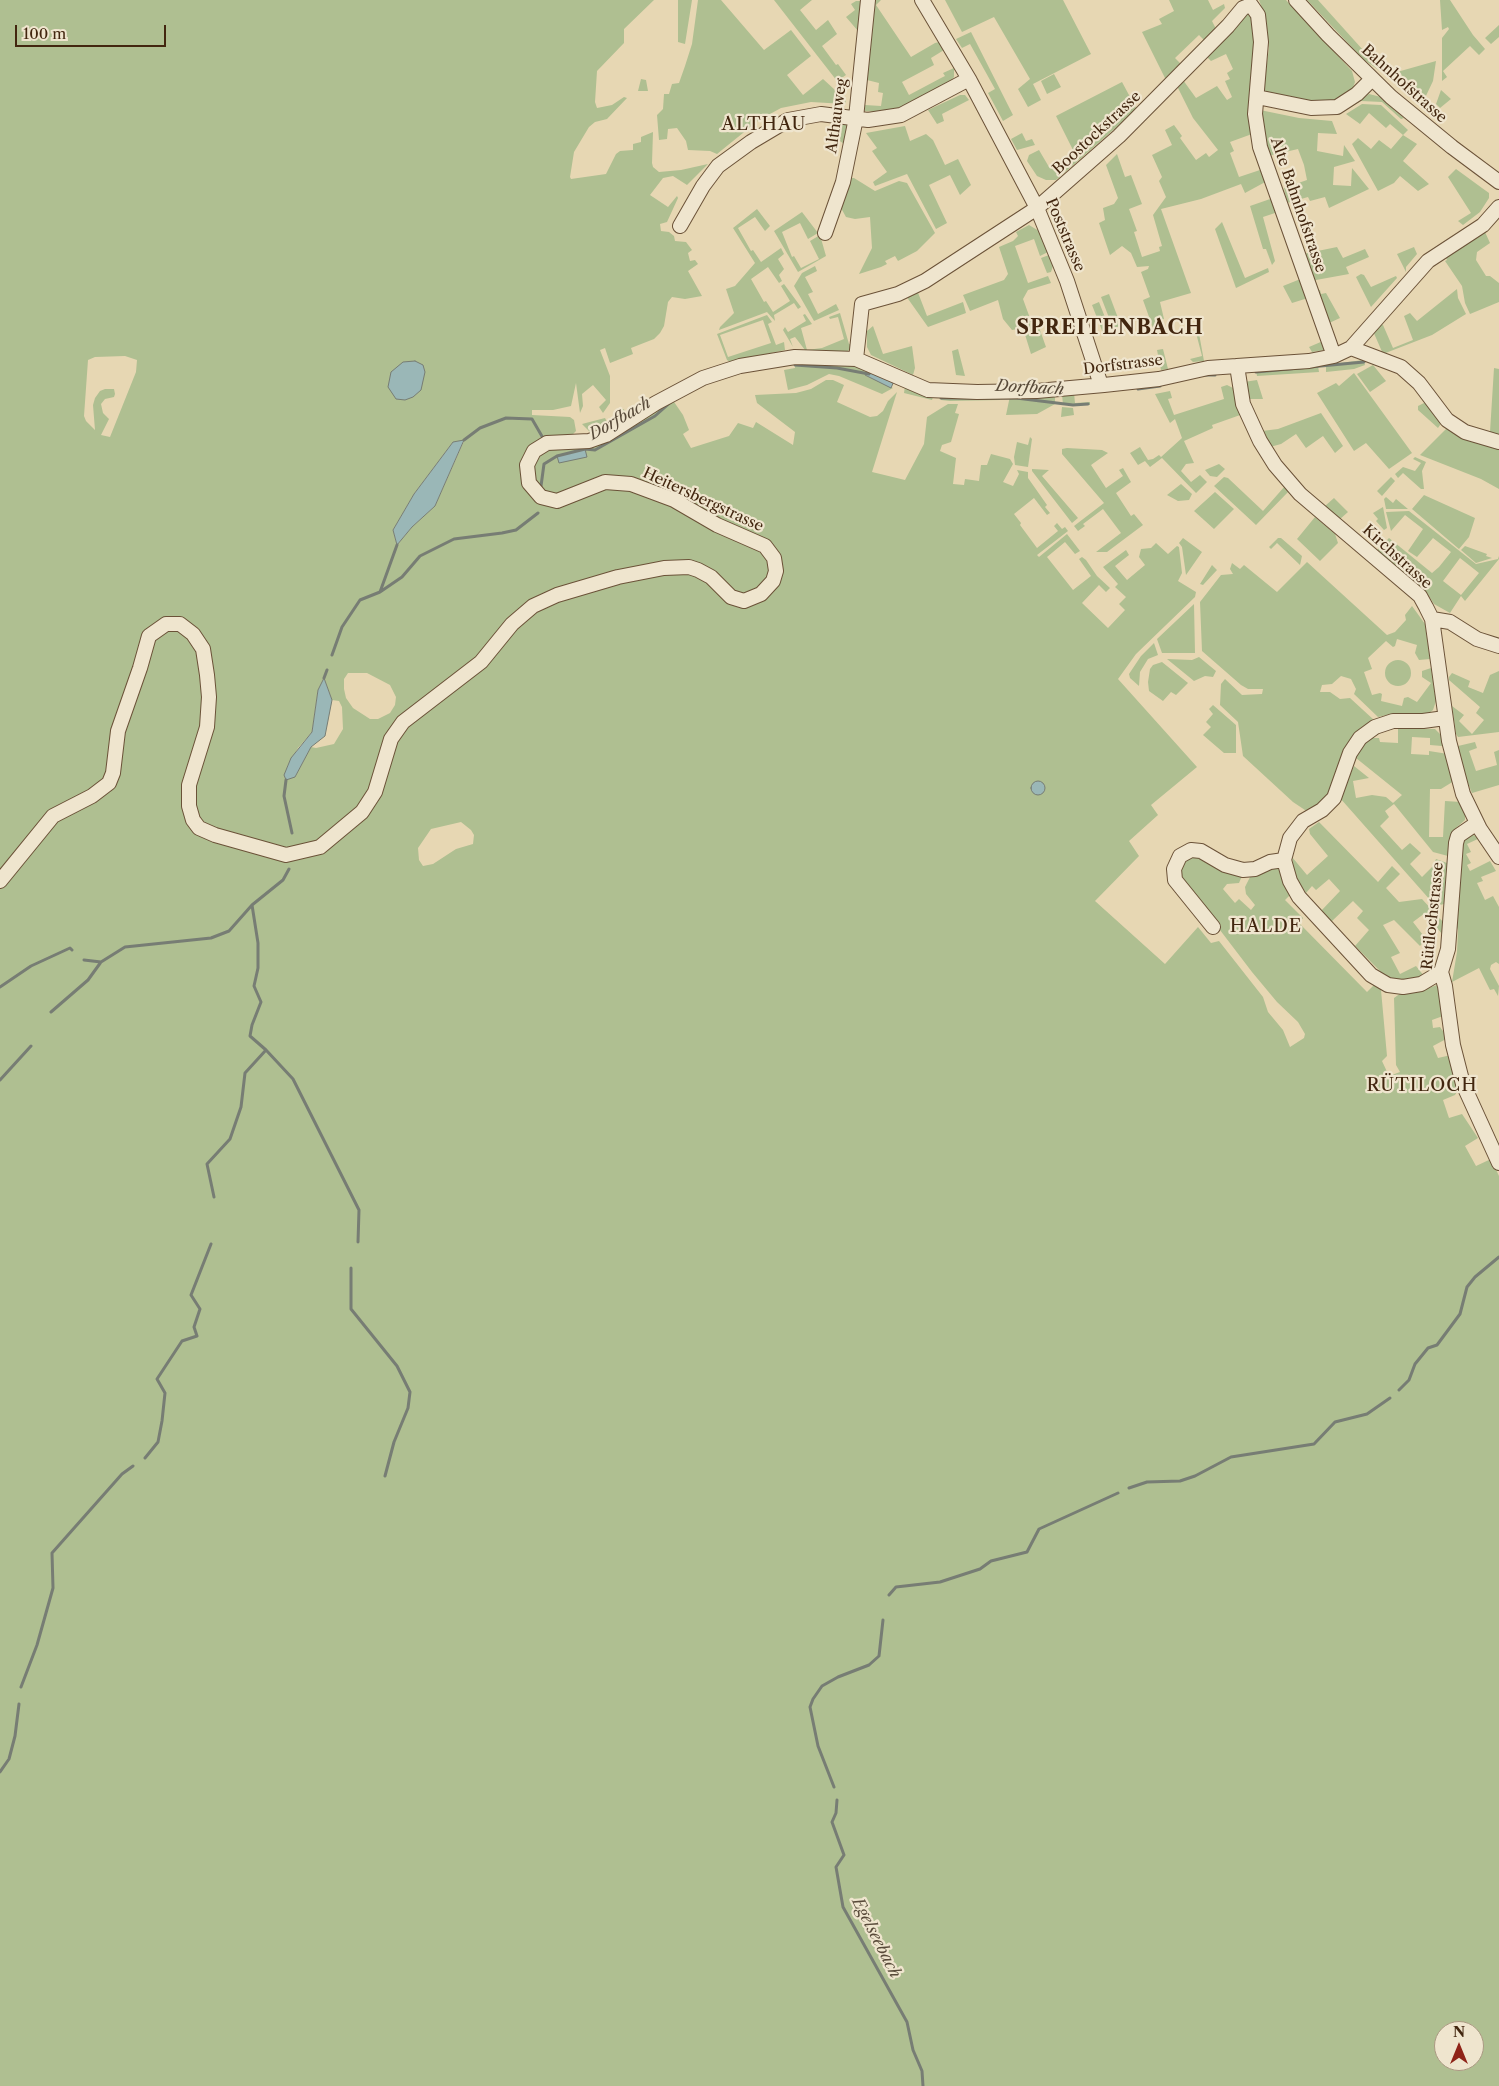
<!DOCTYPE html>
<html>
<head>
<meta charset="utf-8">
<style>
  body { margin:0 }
  #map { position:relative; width:1499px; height:2086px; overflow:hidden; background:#e7d7b3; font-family:"Libre Caslon Text",serif }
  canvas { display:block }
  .north { position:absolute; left:1434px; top:2021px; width:50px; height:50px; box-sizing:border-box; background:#efe5ce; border:1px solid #aa9982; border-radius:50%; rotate:0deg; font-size:14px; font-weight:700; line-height:20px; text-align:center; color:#42260f }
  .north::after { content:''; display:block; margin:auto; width:18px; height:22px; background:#8f2418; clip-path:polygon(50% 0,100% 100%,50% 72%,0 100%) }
  .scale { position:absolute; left:15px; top:25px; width:151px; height:22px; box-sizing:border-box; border:2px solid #42260f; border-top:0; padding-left:6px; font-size:15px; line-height:18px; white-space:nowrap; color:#42260f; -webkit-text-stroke:4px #efe5ce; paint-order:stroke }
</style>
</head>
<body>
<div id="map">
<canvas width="1499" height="2086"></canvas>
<div class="north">N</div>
<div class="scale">100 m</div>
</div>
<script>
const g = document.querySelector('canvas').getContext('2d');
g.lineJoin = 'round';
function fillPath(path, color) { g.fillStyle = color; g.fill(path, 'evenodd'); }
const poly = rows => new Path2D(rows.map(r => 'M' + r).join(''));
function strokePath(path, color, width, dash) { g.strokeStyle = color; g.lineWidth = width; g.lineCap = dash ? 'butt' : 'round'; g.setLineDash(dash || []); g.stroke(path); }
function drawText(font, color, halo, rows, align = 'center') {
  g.font = font + ' "Libre Caslon Text",serif'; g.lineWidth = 4.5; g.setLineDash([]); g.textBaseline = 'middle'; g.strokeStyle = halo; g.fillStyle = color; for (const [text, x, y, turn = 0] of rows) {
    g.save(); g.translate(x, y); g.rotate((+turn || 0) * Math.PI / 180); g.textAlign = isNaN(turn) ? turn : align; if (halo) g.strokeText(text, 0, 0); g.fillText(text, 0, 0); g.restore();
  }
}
const green = poly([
  [0,0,654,0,624,29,624,43,597,71,595,102,597,108,612,105,624,97,627,98,607,119,595,122,589,127,574,152,570,177,571,179,606,174,616,154,620,151,633,150,633,144,641,142,641,137,653,132,652,163,653,167,659,172,681,170,708,164,687,185,673,176,663,178,650,195,668,207,677,196,678,198,667,222,660,224,661,231,669,232,674,236,675,241,686,242,692,250,688,253,690,261,695,260,698,264,688,271,702,296,685,299,672,297,668,302,664,326,660,333,654,339,631,348,633,354,610,363,605,348,600,350,610,376,610,403,603,413,599,407,606,400,593,385,582,394,583,406,580,413,576,383,571,406,553,410,532,410,532,415,570,417,574,420,576,431,570,437,582,446,672,399,683,415,689,430,683,434,691,448,729,436,738,423,753,428,756,422,793,445,795,432,757,403,755,395,796,393,811,389,826,380,833,380,844,385,837,402,870,417,877,416,883,411,888,401,897,392,872,472,905,480,924,444,927,417,948,404,958,404,955,413,959,414,951,442,942,445,940,451,956,458,953,484,964,485,965,479,979,481,981,465,987,465,991,454,1010,459,1013,464,1003,482,1013,486,1019,474,1017,470,1028,472,1028,478,1047,505,1045,507,1050,513,1047,515,1034,498,1014,514,1021,523,1020,525,1037,548,1058,531,1054,526,1057,523,1062,529,1065,527,1068,531,1037,555,1039,557,1067,534,1080,551,1075,554,1065,542,1047,557,1073,590,1091,576,1079,559,1082,557,1086,560,1097,576,1110,588,1106,592,1099,585,1082,603,1108,628,1125,610,1119,604,1126,597,1115,587,1118,584,1103,567,1126,550,1129,555,1115,566,1127,580,1145,565,1139,557,1141,549,1151,548,1156,543,1168,554,1177,546,1179,547,1182,573,1178,581,1196,592,1195,597,1136,654,1118,679,1197,767,1151,805,1158,815,1129,841,1139,856,1095,901,1165,964,1198,927,1211,943,1219,941,1263,997,1268,1012,1283,1030,1290,1047,1304,1038,1305,1034,1298,1022,1277,1002,1252,972,1178,875,1185,859,1199,856,1242,876,1239,883,1227,884,1223,889,1235,903,1239,899,1251,910,1255,905,1246,894,1245,887,1250,877,1273,868,1278,868,1291,894,1285,900,1303,918,1299,923,1367,992,1375,984,1381,990,1387,1056,1382,1061,1389,1076,1400,1072,1396,1065,1394,998,1401,993,1417,992,1437,985,1440,987,1443,1016,1432,1020,1433,1028,1440,1027,1448,1038,1433,1046,1438,1058,1451,1055,1460,1086,1455,1095,1443,1100,1449,1118,1462,1114,1478,1138,1465,1146,1476,1166,1491,1159,1499,1176,1499,2086,0,2086],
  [125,356,137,360,136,372,110,437,101,435,109,419,103,413,101,404,105,399,114,397,115,394,114,389,105,389,100,391,95,398,93,405,95,430,86,421,84,416,88,360,95,357],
  [464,441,435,506,412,527,397,545,393,530,414,494,453,442],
  [348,673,367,673,390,685,396,697,395,705,390,713,378,719,370,719,353,708,346,698,344,689,344,679],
  [324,678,332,700,339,701,342,707,343,729,334,744,316,748,311,747,295,777,287,767,298,748,312,732,318,690],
  [461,822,471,830,474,835,473,844,456,849,433,864,423,866,419,860,418,848,431,829],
  [1444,2031,1474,2031,1474,2061,1444,2061],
  [678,0,692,0,685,44,678,42],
  [698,0,721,0,764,50,791,30,811,56,787,75,803,95,823,79,846,100,845,104,811,102,781,108,759,120,717,154,710,151,688,150,686,141,677,128,668,129,667,139,659,140,657,115,663,109,664,94,669,94,672,84,679,83,685,66,692,44],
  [774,0,812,0,800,10,816,30,828,20,837,34,822,46,836,65,838,64,846,75,837,81],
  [873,0,881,0,876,5,911,57,935,43,939,42,944,50,931,58,934,65,902,82,909,95,941,78,945,76,943,73,954,68,954,77,951,81,899,109,879,112,865,111,863,109,865,105,881,106,883,93,878,92,879,83,863,79],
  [945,0,1063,0,1091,54,1033,84,1041,100,1028,107,1018,89,1030,79,994,17,962,32],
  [1169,0,1208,0,1213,10,1224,4,1225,8,1212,21,1216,29,1206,42,1199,35,1175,58,1182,65,1166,80,1142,32,1162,24,1159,19,1174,11],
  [1259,0,1286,0,1352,71,1355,82,1352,90,1337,100,1320,105,1263,94,1269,48,1266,19],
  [1307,0,1318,0,1363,50,1391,70,1387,76,1363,59],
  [1440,0,1450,0,1473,35,1485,49,1479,55,1470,46,1443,71,1447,77,1442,81,1442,38,1449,29,1448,27,1442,30],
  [856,1,865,1,858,31,846,17,855,10,851,4],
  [1246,12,1255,16,1252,134,1230,142,1234,151,1230,153,1239,177,1263,169,1267,181,1245,193,1241,184,1201,199,1161,209,1191,293,1160,302,1164,319,1159,320,1160,327,1153,328,1143,300,1150,297,1141,272,1148,269,1149,266,1137,267,1131,253,1122,246,1110,255,1099,223,1105,220,1103,208,1114,204,1118,198,1106,165,1117,154,1125,177,1131,175,1142,204,1129,209,1137,231,1134,232,1142,257,1160,251,1159,247,1162,246,1153,215,1166,197,1159,181,1162,177,1152,155,1172,145,1165,130,1174,125,1182,136,1180,138,1196,160,1206,153,1209,157,1218,150,1193,118,1177,86,1183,80,1196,98,1217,86,1227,100,1232,97,1225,81,1230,79,1227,73,1233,69,1226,54,1211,61,1206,56],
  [1499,25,1499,37,1491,44,1485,38],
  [971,32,1013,115,1003,121,988,93,995,89,970,44,962,48,956,39],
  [1436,61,1433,81,1424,100,1420,101,1405,87,1408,81,1397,72],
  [1054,74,1061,87,1047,94,1041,81],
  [641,79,646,80,648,91,638,91],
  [1122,82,1136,108,1135,111,1056,180,1046,180,1037,176,1027,161,1029,155,1039,150,1049,167,1075,154,1056,116],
  [1441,90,1451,99,1440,108,1436,104],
  [1369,94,1381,97,1404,118,1401,119,1382,102,1361,101,1341,113],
  [960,95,965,95,969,100,942,114,944,121,937,124,928,110],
  [1362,104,1381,105,1408,130,1403,135,1417,144,1403,161,1429,184,1418,191,1400,176,1394,183,1378,191,1352,144,1358,138,1371,149,1379,140,1391,149,1403,135,1390,124,1386,128,1369,113,1360,124,1346,114],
  [1260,110,1299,118,1332,121,1337,134,1318,133,1317,151,1343,156,1344,145,1355,161,1334,167,1333,185,1351,186,1352,168,1369,189,1329,208,1325,197,1310,201,1308,197,1287,203,1284,188,1307,180,1304,165,1298,149,1268,156],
  [839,121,849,126,847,146,827,132],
  [905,126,910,141,926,134,933,140,945,165,958,159,971,185,960,195,950,175,929,185,947,223,936,229,907,174,875,186,873,182,887,172,872,151,877,148,866,133],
  [1022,133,1026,141,1032,139,1035,145,1017,150,1011,139],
  [1456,169,1482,188,1489,193,1489,198,1480,212,1463,225,1458,221,1471,213,1448,177],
  [848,178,854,178,875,191,899,181,907,183,935,233,917,251,898,261,895,256,885,261,887,264,881,267,859,274,872,248,870,217,855,219,846,217,841,208],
  [1273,198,1277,210,1275,213,1263,217,1275,261,1272,265,1266,249,1263,249,1250,206],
  [757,209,770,226,765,231,755,217,738,228,751,251,753,250,761,262,781,248,784,254,778,259,784,269,779,275,782,281,779,283,768,267,751,279,764,302,766,301,773,312,790,301,781,286,784,284,801,307,798,309,794,303,774,315,775,321,767,312,719,330,720,327,734,313,726,289,735,286,755,263,733,228],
  [802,212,818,233,808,239,800,223,782,232,792,257,794,256,801,268,819,259,810,241,820,235,826,256,798,272,774,231],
  [1222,222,1245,278,1268,268,1269,272,1236,288,1215,229],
  [1029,225,1039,231,1048,252,1040,256,1034,239,1015,246,1028,283,1048,276,1051,283,1028,290,1023,299,1031,321,1036,319,1046,347,1031,354,1023,328,1012,330,1003,319,998,300,970,311,963,295,1004,280,1008,274,999,247,1013,241,1018,236,1016,232],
  [1485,232,1490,243,1477,252,1476,260,1486,276,1490,276,1499,283,1499,302,1470,314,1465,303,1462,286,1445,261,1447,260,1445,256],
  [1337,247,1343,258,1365,249,1369,257,1346,267,1349,274,1316,280,1316,285,1314,286,1303,254],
  [1414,247,1417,254,1406,267,1406,272,1397,254],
  [1049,255,1053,266,1051,272,1047,273,1041,258],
  [815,266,817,271,805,277,813,292,808,294,818,314,836,304,839,310,814,321,794,286,802,273],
  [1361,274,1364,275,1371,287,1396,276,1397,278,1371,307,1356,277],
  [1298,280,1302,280,1308,298,1292,303,1283,286],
  [1457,289,1458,298,1466,314,1432,335,1383,354,1373,331,1380,323,1383,325,1393,348,1413,340,1404,316,1410,313,1417,321],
  [917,290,927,316,963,302,966,313,928,327,906,296],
  [1320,290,1321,294,1326,293,1340,318,1327,324,1315,291],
  [1109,294,1121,326,1113,328,1101,297],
  [1099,302,1110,330,1103,333,1092,305],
  [840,313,849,344,853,345,847,352,805,350,795,337,790,339,793,347,783,330,785,327,788,332,806,321,803,315,805,314,812,324,801,328,807,350,822,348,844,339,838,317,830,319,829,317],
  [767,315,772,322,768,324,776,345,784,342,785,350,730,362,727,360,717,334],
  [763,320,771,343,728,357,720,335],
  [873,326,883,354,912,346,915,368,913,375,871,355,867,347,867,331],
  [1198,328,1204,361,1193,362,1190,359,1202,356,1195,329],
  [1323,341,1324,350,1312,352,1309,347],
  [958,349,965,376,956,375,952,351],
  [1163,349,1168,369,1161,370,1157,350],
  [1363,360,1365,365,1354,369,1326,372,1326,365],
  [795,362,842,363,857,367,867,371,865,375,893,388,882,394,839,376,829,374,807,385,788,390,784,370,795,368],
  [1373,365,1386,381,1370,392,1357,374],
  [1318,366,1319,372,1257,376,1256,370],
  [1494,368,1499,369,1499,438,1490,432],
  [1354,373,1412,453,1389,469,1366,443,1354,451,1317,393,1336,383,1339,386],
  [1257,380,1263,399,1248,399,1244,382],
  [1227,385,1233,388,1243,414,1212,425,1213,428,1184,441,1194,463,1186,464,1181,471,1191,482,1200,475,1207,482,1196,493,1162,458,1150,467,1145,461,1138,465,1130,453,1140,447,1148,460,1153,459,1159,455,1161,457,1182,438,1175,419,1170,423,1155,394,1170,391,1172,398,1168,399,1174,415,1224,399,1221,387],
  [905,386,933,397,932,400,904,393],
  [1074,393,1075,403,1090,402,1090,405,1063,405,1062,394],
  [1055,395,1055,404,1037,414,1006,415,1010,396],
  [941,397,1000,397,1000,400,950,401,941,400],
  [1426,402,1442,422,1438,428,1418,410,1418,406],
  [1062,407,1073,408,1074,415,1061,417],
  '614 414a6 6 0 1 1 12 0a6 6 0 1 1-12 0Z',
  [1321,413,1343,446,1335,453,1323,436,1306,448,1296,434,1281,444,1270,447,1262,431,1278,429],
  [605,418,609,426,592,434,582,424],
  [1448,427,1499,447,1499,489,1481,479,1420,455],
  [1030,437,1032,439,1028,467,1015,465,1014,457,1017,442,1028,445],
  [1067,448,1102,450,1108,453,1091,465,1106,488,1123,476,1119,470,1123,468,1131,482,1116,493,1131,516,1134,514,1143,525,1107,552,1096,552,1121,533,1103,509,1083,524,1085,526,1078,531,1074,526,1104,503,1062,454,1062,449],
  [1415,457,1426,462,1422,471,1424,489,1421,489,1403,473,1398,478,1395,474,1403,467,1415,471,1421,463,1413,459],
  [1219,464,1225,469,1217,477,1210,476,1205,470],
  [1032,469,1049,470,1042,476,1078,518,1072,523,1032,471],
  [1224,477,1228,478,1263,511,1285,486,1289,491,1256,525,1214,486],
  [1391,477,1395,481,1382,496,1377,491],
  [1181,484,1192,494,1189,500,1178,501,1167,495],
  [1215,492,1234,509,1214,529,1194,511],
  [1424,495,1475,518,1469,537,1459,549,1412,509],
  [1386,497,1393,503,1396,499,1408,509,1386,509,1384,499],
  [1334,498,1348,512,1339,520,1325,506],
  [1383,507,1387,528,1384,530,1376,521,1378,519,1373,513],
  [1409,511,1476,564,1498,559,1499,556,1499,559,1465,601,1461,596,1450,613,1434,604,1427,593,1377,550,1389,538,1432,573,1439,567,1451,552,1433,538,1417,557,1408,551,1423,529,1405,515,1391,531,1386,512],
  [1460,558,1479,573,1461,595,1443,581],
  [1315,517,1335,534,1338,543,1320,561,1297,539],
  [1183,538,1202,552,1186,575,1182,547,1179,543],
  [1278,538,1281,538,1302,556,1300,565,1277,543,1271,549,1269,547],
  [1465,546,1487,554,1486,556,1492,558,1476,563,1461,550],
  [1307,562,1387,635,1395,632,1406,620,1405,615,1412,606,1425,624,1430,659,1419,660,1415,653,1417,645,1397,639,1395,646,1393,647,1386,641,1368,658,1372,669,1364,672,1372,695,1380,693,1382,694,1381,701,1402,706,1404,698,1408,697,1417,702,1431,683,1422,677,1422,671,1431,668,1436,701,1433,710,1428,714,1391,714,1378,717,1354,694,1356,689,1351,679,1341,676,1332,684,1322,685,1320,692,1330,692,1340,699,1350,698,1374,720,1353,736,1329,794,1315,808,1308,812,1293,802,1243,756,1238,722,1220,705,1221,684,1225,679,1242,695,1262,694,1263,689,1248,689,1241,685,1202,651,1200,602,1221,575,1233,574,1230,569,1232,563,1240,569,1244,565,1277,592],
  [1212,565,1217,570,1203,585,1200,584],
  [1194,604,1195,653,1162,653,1157,639],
  [1154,643,1158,655,1148,659,1140,672,1139,686,1130,678,1129,674,1141,656],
  [1199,657,1216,671,1213,677,1205,676,1194,681,1167,659,1192,660],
  '1385 673a13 13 0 1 1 26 0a13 13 0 1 1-26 0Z',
  [1162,662,1188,683,1176,695,1171,692,1163,701,1149,691,1148,682,1150,669,1153,665],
  [1499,671,1499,732,1458,737,1456,734,1452,706,1464,715,1459,721,1472,734,1484,720,1476,713,1480,707,1449,680,1449,677,1452,673,1470,681,1468,687,1483,693,1490,675],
  [1213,705,1236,725,1236,753,1224,753,1203,735,1211,727,1206,722,1213,714,1209,709],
  [1398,728,1435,729,1442,736,1442,746,1430,745,1430,738,1412,737,1411,754,1429,755,1429,751,1448,754,1454,781,1441,789,1430,789,1429,837,1443,837,1445,801,1461,802,1465,815,1465,820,1456,828,1449,839,1448,856,1433,852,1394,804,1385,811,1389,817,1380,826,1402,850,1410,843,1421,853,1410,864,1422,877,1433,866,1436,859,1447,863,1444,904,1440,905,1431,901,1340,798,1354,766,1369,778,1353,781,1356,798,1372,795,1386,797,1393,803,1402,795,1356,758,1361,747,1371,738,1379,738,1380,742,1398,743],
  [1475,742,1477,748,1469,751,1476,771,1497,765,1494,752,1499,750,1499,785,1472,793,1464,774,1458,746],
  [1319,822,1378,882,1392,866,1400,874,1386,888,1399,902,1422,899,1444,923,1442,934,1425,913,1413,922,1426,939,1420,946,1394,920,1383,925,1400,953,1391,957,1400,974,1416,966,1424,976,1411,980,1397,980,1384,975,1355,946,1369,930,1357,918,1363,911,1353,901,1331,922,1321,911,1340,891,1329,879,1316,890,1312,886,1306,893,1295,876,1292,857,1307,875,1328,856,1310,834,1309,829],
  [1471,834,1480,838,1467,844,1471,852,1466,854,1471,863,1467,865,1470,871,1490,861,1496,871,1481,877,1483,881,1477,883,1485,900,1493,896,1499,907,1499,964,1496,962,1491,965,1490,969,1499,986,1498,996,1494,989,1490,990,1479,968,1452,982,1457,952,1458,930,1456,924,1463,838]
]);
const water = poly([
  [415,361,423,365,425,372,421,390,413,397,405,400,396,399,388,387,391,372,403,362,415,361],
  [867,371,894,381,891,388,865,375,867,371],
  [464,440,435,506,412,527,397,545,393,530,414,494,453,442,464,440],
  [585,449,587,457,559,463,557,456,585,449],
  [324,678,332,700,325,736,311,747,295,777,286,780,284,775,291,758,312,732,318,690,324,678],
  '1031 788a7 7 0 1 1 14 0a7 7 0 1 1-14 0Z'
]);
const stream = poly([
  [795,365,837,368,869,374],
  [1256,372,1364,362],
  [1205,375,1215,375],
  [1138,389,1160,386],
  [941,398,1016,398,1073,405,1088,404],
  [464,440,480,428,506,418,532,419,543,438],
  [541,486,544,464,557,456,585,449,595,450,655,416,672,401],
  [380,592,397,545],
  [332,655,342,627,360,600,380,592,402,577,420,556,454,539,502,533,516,530,538,513],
  [324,678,327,670],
  [286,780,284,796,292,833],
  [84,960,101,962],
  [0,987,31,966,70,948,72,950],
  [51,1012,88,980,101,962,125,947,211,938,229,931,252,905,283,880,289,869],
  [266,1050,293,1079,359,1210,358,1242],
  [0,1080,31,1046],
  [214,1197,207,1164,230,1139,241,1107,245,1073,266,1050,250,1036,252,1025,261,1002,254,986,258,968,258,943,252,905],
  [351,1268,351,1309,397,1366,410,1392,408,1408,394,1442,385,1476],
  [1399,1390,1409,1380,1415,1364,1428,1348,1437,1345,1460,1314,1467,1287,1475,1277,1499,1257],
  [145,1458,158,1442,162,1421,165,1393,157,1379,182,1341,197,1336,194,1327,200,1309,191,1295,211,1244],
  [1129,1488,1147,1482,1180,1481,1195,1476,1231,1457,1314,1444,1335,1422,1367,1414,1390,1398],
  [889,1595,896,1587,940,1582,980,1569,991,1561,1027,1552,1039,1529,1118,1493],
  [21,1687,37,1645,53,1588,52,1553,122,1474,133,1466],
  [0,1772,9,1759,15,1736,19,1704],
  [834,1787,818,1746,810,1707,813,1699,822,1686,838,1677,869,1665,879,1656,883,1620],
  [837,1800,836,1813,832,1822,844,1855,836,1867,843,1907,907,2022,913,2050,922,2071,923,2086]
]);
const minor = poly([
  [922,0,969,79,1037,208,1067,281,1101,385],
  [1296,0,1328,35,1391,97,1452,147,1499,182],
  [1257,97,1311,108,1337,107,1357,94,1372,79],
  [680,226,703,186,718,166,751,142,788,120,821,114,868,120,901,115,969,79],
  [825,233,843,182,856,118,868,0],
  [1351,348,1401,367,1419,383,1447,420,1465,432,1499,442],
  [856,359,862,304,898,294,925,281,1037,208,1119,136,1228,26,1243,8,1251,5,1258,15,1261,42,1255,114,1260,147,1334,356],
  [1237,366,1243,404,1260,441,1275,465,1300,494,1420,596,1426,607,1432,619,1449,741,1463,794,1480,829,1499,857],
  [1432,619,1450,622,1477,639,1499,646],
  [1477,823,1458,836,1456,843,1448,949,1441,972,1445,986,1453,1045,1463,1084,1499,1163],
  [1284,860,1290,881,1299,897,1371,975,1388,985,1403,987,1421,984,1441,972],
  [0,881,53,816,92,796,109,783,113,773,118,731,140,668,149,636,166,624,180,624,193,634,203,649,207,675,209,697,207,727,189,785,189,806,193,820,199,828,215,835,286,855,320,847,362,812,375,792,391,739,403,722,481,662,512,624,533,606,557,595,618,577,664,568,689,567,698,570,711,577,731,597,744,601,761,594,773,581,776,571,774,558,765,546,717,525,674,500,631,484,605,482,557,501,541,497,529,483,527,465,534,451,547,443,589,441,606,435,656,403,703,378,740,366,795,357,856,359,928,390,977,392,1037,391,1104,385,1159,379,1208,368,1309,361,1334,356,1351,348,1428,261,1483,225,1499,207],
  [1213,927,1175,880,1174,869,1180,856,1191,850,1201,851,1225,865,1243,870,1255,869,1270,862,1284,860,1290,838,1303,821,1322,810,1334,798,1350,753,1360,738,1375,727,1393,721,1423,721,1445,718]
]);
const streetNames = [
  ["Bahnhofstrasse",1404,84,42],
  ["Althauweg",837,116,-82],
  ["Boostockstrasse",1097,133,-43],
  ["Alte Bahnhofstrasse",1298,205,71],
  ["Poststrasse",1065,235,67],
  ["Dorfstrasse",1123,365,-7],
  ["Heitersbergstrasse",703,500,25],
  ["Kirchstrasse",1397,557,42],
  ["Rütilochstrasse",1433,916,-84]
];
const waterNames = [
  ["Dorfbach",1030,388,3],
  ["Dorfbach",620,419,-30],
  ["Egelseebach",876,1938,63]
];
const quarterNames = [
  ["ALTHAU",764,125],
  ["HALDE",1266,927],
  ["RÜTILOCH",1422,1086]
];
const districtNames = [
  ["SPREITENBACH",1110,328]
];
fillPath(green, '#afbf91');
fillPath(water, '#9ab7b7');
strokePath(water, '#777d74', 1);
strokePath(stream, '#777d74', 3);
strokePath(minor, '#6b5238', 16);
strokePath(minor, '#efe5ce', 14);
drawText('15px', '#42260f', '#efe5ce', streetNames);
drawText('italic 16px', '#584a39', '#efe5ce', waterNames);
g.letterSpacing = '1px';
drawText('18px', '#42260f', '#efe5ce', quarterNames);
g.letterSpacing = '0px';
g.letterSpacing = '1px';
drawText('bold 20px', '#42260f', '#efe5ce', districtNames);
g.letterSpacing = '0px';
</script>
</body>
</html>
